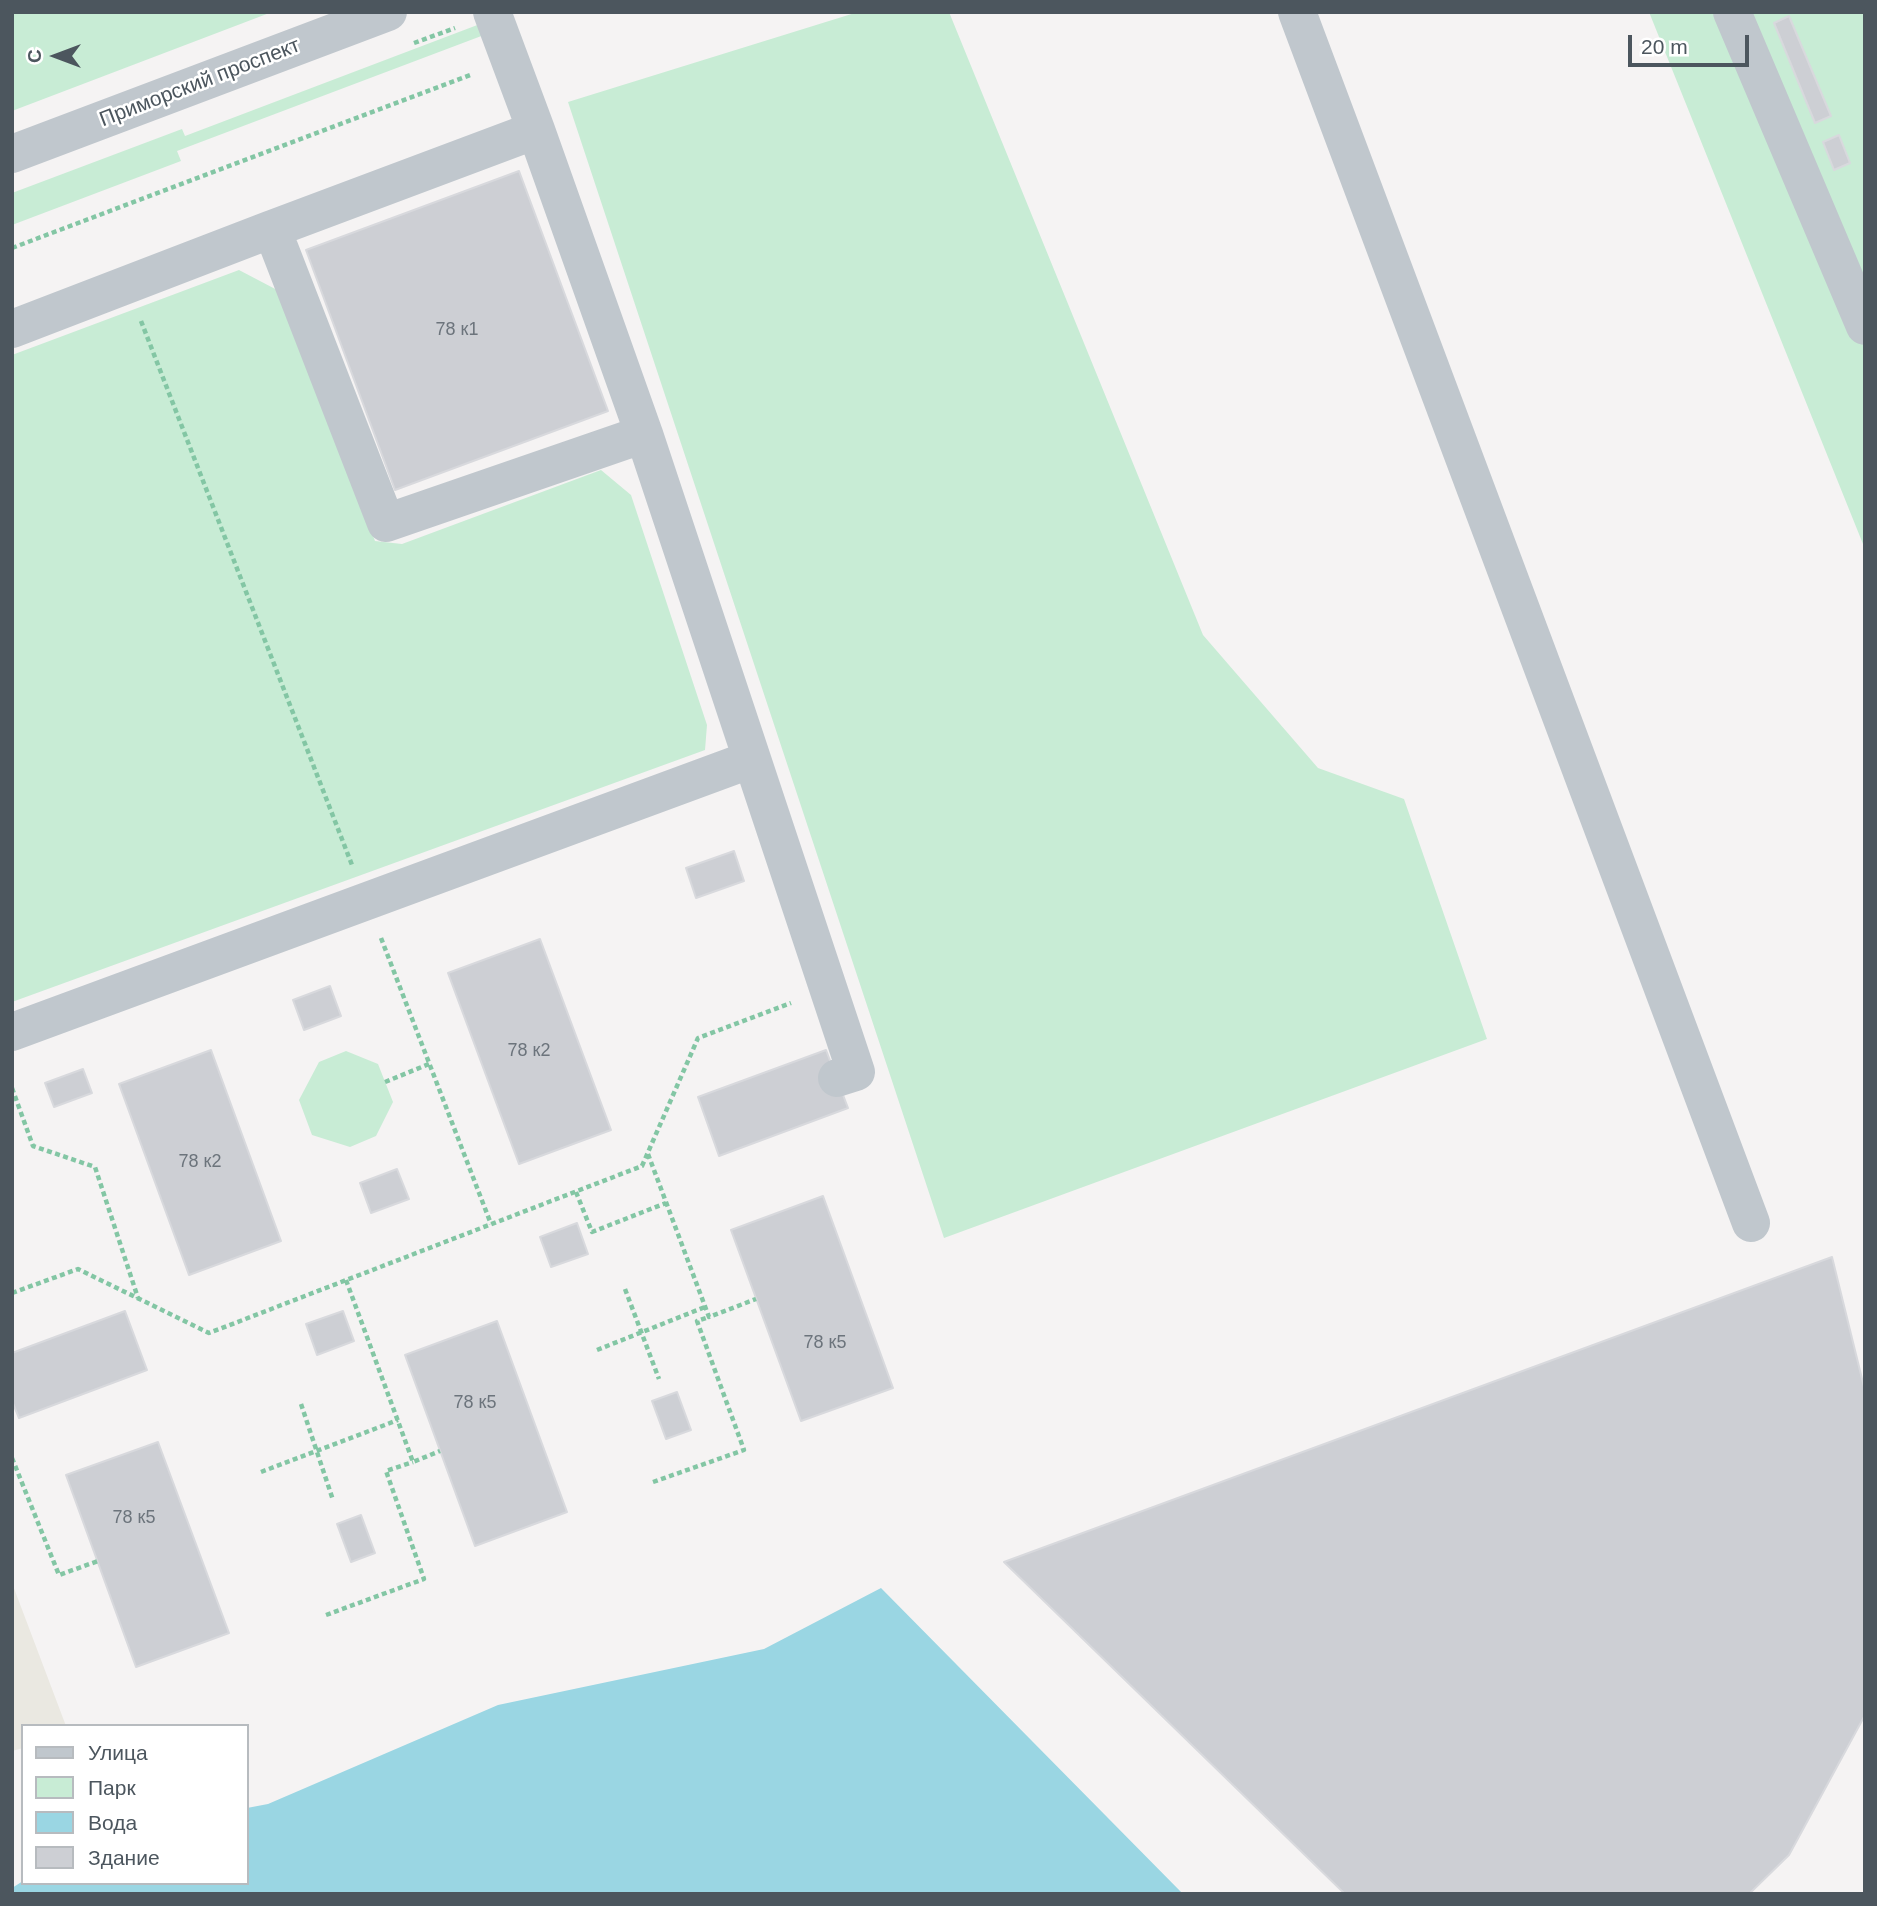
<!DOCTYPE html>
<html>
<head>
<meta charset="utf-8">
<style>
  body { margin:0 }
  #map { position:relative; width:1877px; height:1906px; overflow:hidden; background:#f5f3f3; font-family:Arial,sans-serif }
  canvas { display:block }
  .frame { position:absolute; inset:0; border:14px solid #4c565e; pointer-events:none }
  .legend { position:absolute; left:21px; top:1724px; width:228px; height:161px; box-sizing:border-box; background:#fff; border:2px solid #b7bbbf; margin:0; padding:9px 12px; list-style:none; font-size:21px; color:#4c565e }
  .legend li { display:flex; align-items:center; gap:14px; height:35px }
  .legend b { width:35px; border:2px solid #b7bbbf }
  .north { position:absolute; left:21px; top:21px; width:70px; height:70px; -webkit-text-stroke:5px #fff; paint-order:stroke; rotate:270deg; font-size:19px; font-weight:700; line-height:28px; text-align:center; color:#4c565e }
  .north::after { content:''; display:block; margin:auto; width:24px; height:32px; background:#4c565e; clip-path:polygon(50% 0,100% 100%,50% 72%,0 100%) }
  .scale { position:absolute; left:1628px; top:35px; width:121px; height:32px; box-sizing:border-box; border:4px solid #4c565e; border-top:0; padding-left:9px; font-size:21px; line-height:24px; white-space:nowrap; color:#4c565e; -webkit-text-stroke:5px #fff; paint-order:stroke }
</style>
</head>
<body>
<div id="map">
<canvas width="1877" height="1906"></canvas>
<div class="frame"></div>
<ul class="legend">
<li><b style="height:9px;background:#c0c7cd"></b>Улица</li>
<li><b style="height:19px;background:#c8ecd5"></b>Парк</li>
<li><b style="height:19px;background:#9ad6e3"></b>Вода</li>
<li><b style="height:19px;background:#cdcfd4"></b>Здание</li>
</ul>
<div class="north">С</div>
<div class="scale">20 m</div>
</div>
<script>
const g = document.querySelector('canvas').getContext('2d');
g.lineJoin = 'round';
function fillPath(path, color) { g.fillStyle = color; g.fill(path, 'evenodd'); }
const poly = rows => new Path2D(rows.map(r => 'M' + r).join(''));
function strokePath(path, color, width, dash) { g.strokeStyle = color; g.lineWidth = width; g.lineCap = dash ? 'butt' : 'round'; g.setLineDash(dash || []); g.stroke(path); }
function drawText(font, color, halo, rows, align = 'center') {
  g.font = font + ' Arial,sans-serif'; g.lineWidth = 5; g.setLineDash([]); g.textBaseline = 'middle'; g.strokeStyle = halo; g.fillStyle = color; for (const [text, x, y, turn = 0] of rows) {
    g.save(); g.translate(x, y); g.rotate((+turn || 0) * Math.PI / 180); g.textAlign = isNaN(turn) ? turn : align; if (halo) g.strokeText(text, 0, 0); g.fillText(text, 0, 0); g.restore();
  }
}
const commercial = poly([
  [12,1583,66,1726,23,1726,23,1748,12,1751]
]);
const green = poly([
  [12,12,272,12,12,111],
  [858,12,949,12,1203,635,1318,768,1404,799,1487,1039,944,1238,568,102],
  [1649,12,1865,12,1865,549],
  [480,24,484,35,177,151,181,161,12,225,12,193,182,129,185,136],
  [239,270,279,291,375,541,402,544,601,470,631,495,707,725,705,750,12,1002,12,355],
  [346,1051,378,1064,393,1102,376,1136,350,1147,312,1135,299,1100,319,1062]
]);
const water = poly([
  [881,1588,1183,1894,12,1894,12,1888,23,1881,23,1883,247,1883,247,1808,268,1804,498,1705,764,1649]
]);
const building = poly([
  [1789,16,1831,116,1815,123,1774,23,1789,16],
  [1839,135,1850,163,1834,170,1823,142,1839,135],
  [519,171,608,411,395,490,306,250,519,171],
  [734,851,744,881,696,898,686,868,734,851],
  [540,939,611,1130,519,1164,448,973,540,939],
  [330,986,341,1016,304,1030,293,1000,330,986],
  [211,1050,281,1241,189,1275,119,1084,211,1050],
  [826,1050,848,1108,719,1156,698,1097,826,1050],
  [83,1069,92,1093,54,1107,45,1083,83,1069],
  [397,1169,409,1199,371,1213,360,1183,397,1169],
  [823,1196,893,1388,801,1421,731,1230,823,1196],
  [577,1223,588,1254,551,1267,540,1237,577,1223],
  [1832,1257,1865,1391,1865,1715,1789,1855,1749,1894,1345,1894,1004,1562,1832,1257],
  [125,1311,147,1370,19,1418,12,1401,12,1353,125,1311],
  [343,1311,354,1341,317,1355,306,1324,343,1311],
  [497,1321,567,1512,475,1546,405,1355,497,1321],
  [677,1392,691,1430,666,1439,652,1401,677,1392],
  [158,1442,229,1633,136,1667,66,1475,158,1442],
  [361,1515,375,1553,351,1562,337,1524,361,1515]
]);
const path = poly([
  [414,43,455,28],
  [12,248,473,74],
  [141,321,352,865],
  [381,938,491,1224],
  [385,1082,429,1064],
  [12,1088,33,1146,95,1167,138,1298],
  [648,1154,709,1317,756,1299],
  [576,1192,592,1232,666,1203],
  [346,1280,413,1462,440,1451],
  [625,1289,659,1379],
  [12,1293,78,1269,209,1333,642,1166,698,1038,791,1003],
  [597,1350,705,1307],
  [301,1404,333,1500],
  [12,1458,59,1575,98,1561],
  [261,1472,398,1420],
  [653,1482,744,1450,697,1321,709,1317],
  [326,1615,424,1579,386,1471,413,1462]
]);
const minor = poly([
  [492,12,536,130,644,434,386,523,272,229,536,130],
  [1297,12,1751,1223],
  [1732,12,1865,326],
  [12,154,388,12],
  [12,329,272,229],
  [644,434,856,1072,837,1078],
  [12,1032,752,759]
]);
const numberNames = [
  ["78 к1",457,330],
  ["78 к2",529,1051],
  ["78 к2",200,1162],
  ["78 к5",825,1343],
  ["78 к5",475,1403],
  ["78 к5",134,1518]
];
const streetNames = [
  ["Приморский проспект",200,83,-21]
];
fillPath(commercial, '#eae8e1');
fillPath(green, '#c8ecd5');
fillPath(water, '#9ad6e3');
fillPath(building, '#cdcfd4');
strokePath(building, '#d8d9dd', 2);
strokePath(path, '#83c6a4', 4.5, [5, 3.5]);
strokePath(minor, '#c0c7cd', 38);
drawText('18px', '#6c747c', null, numberNames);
drawText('21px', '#4c565e', '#fff', streetNames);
</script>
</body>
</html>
